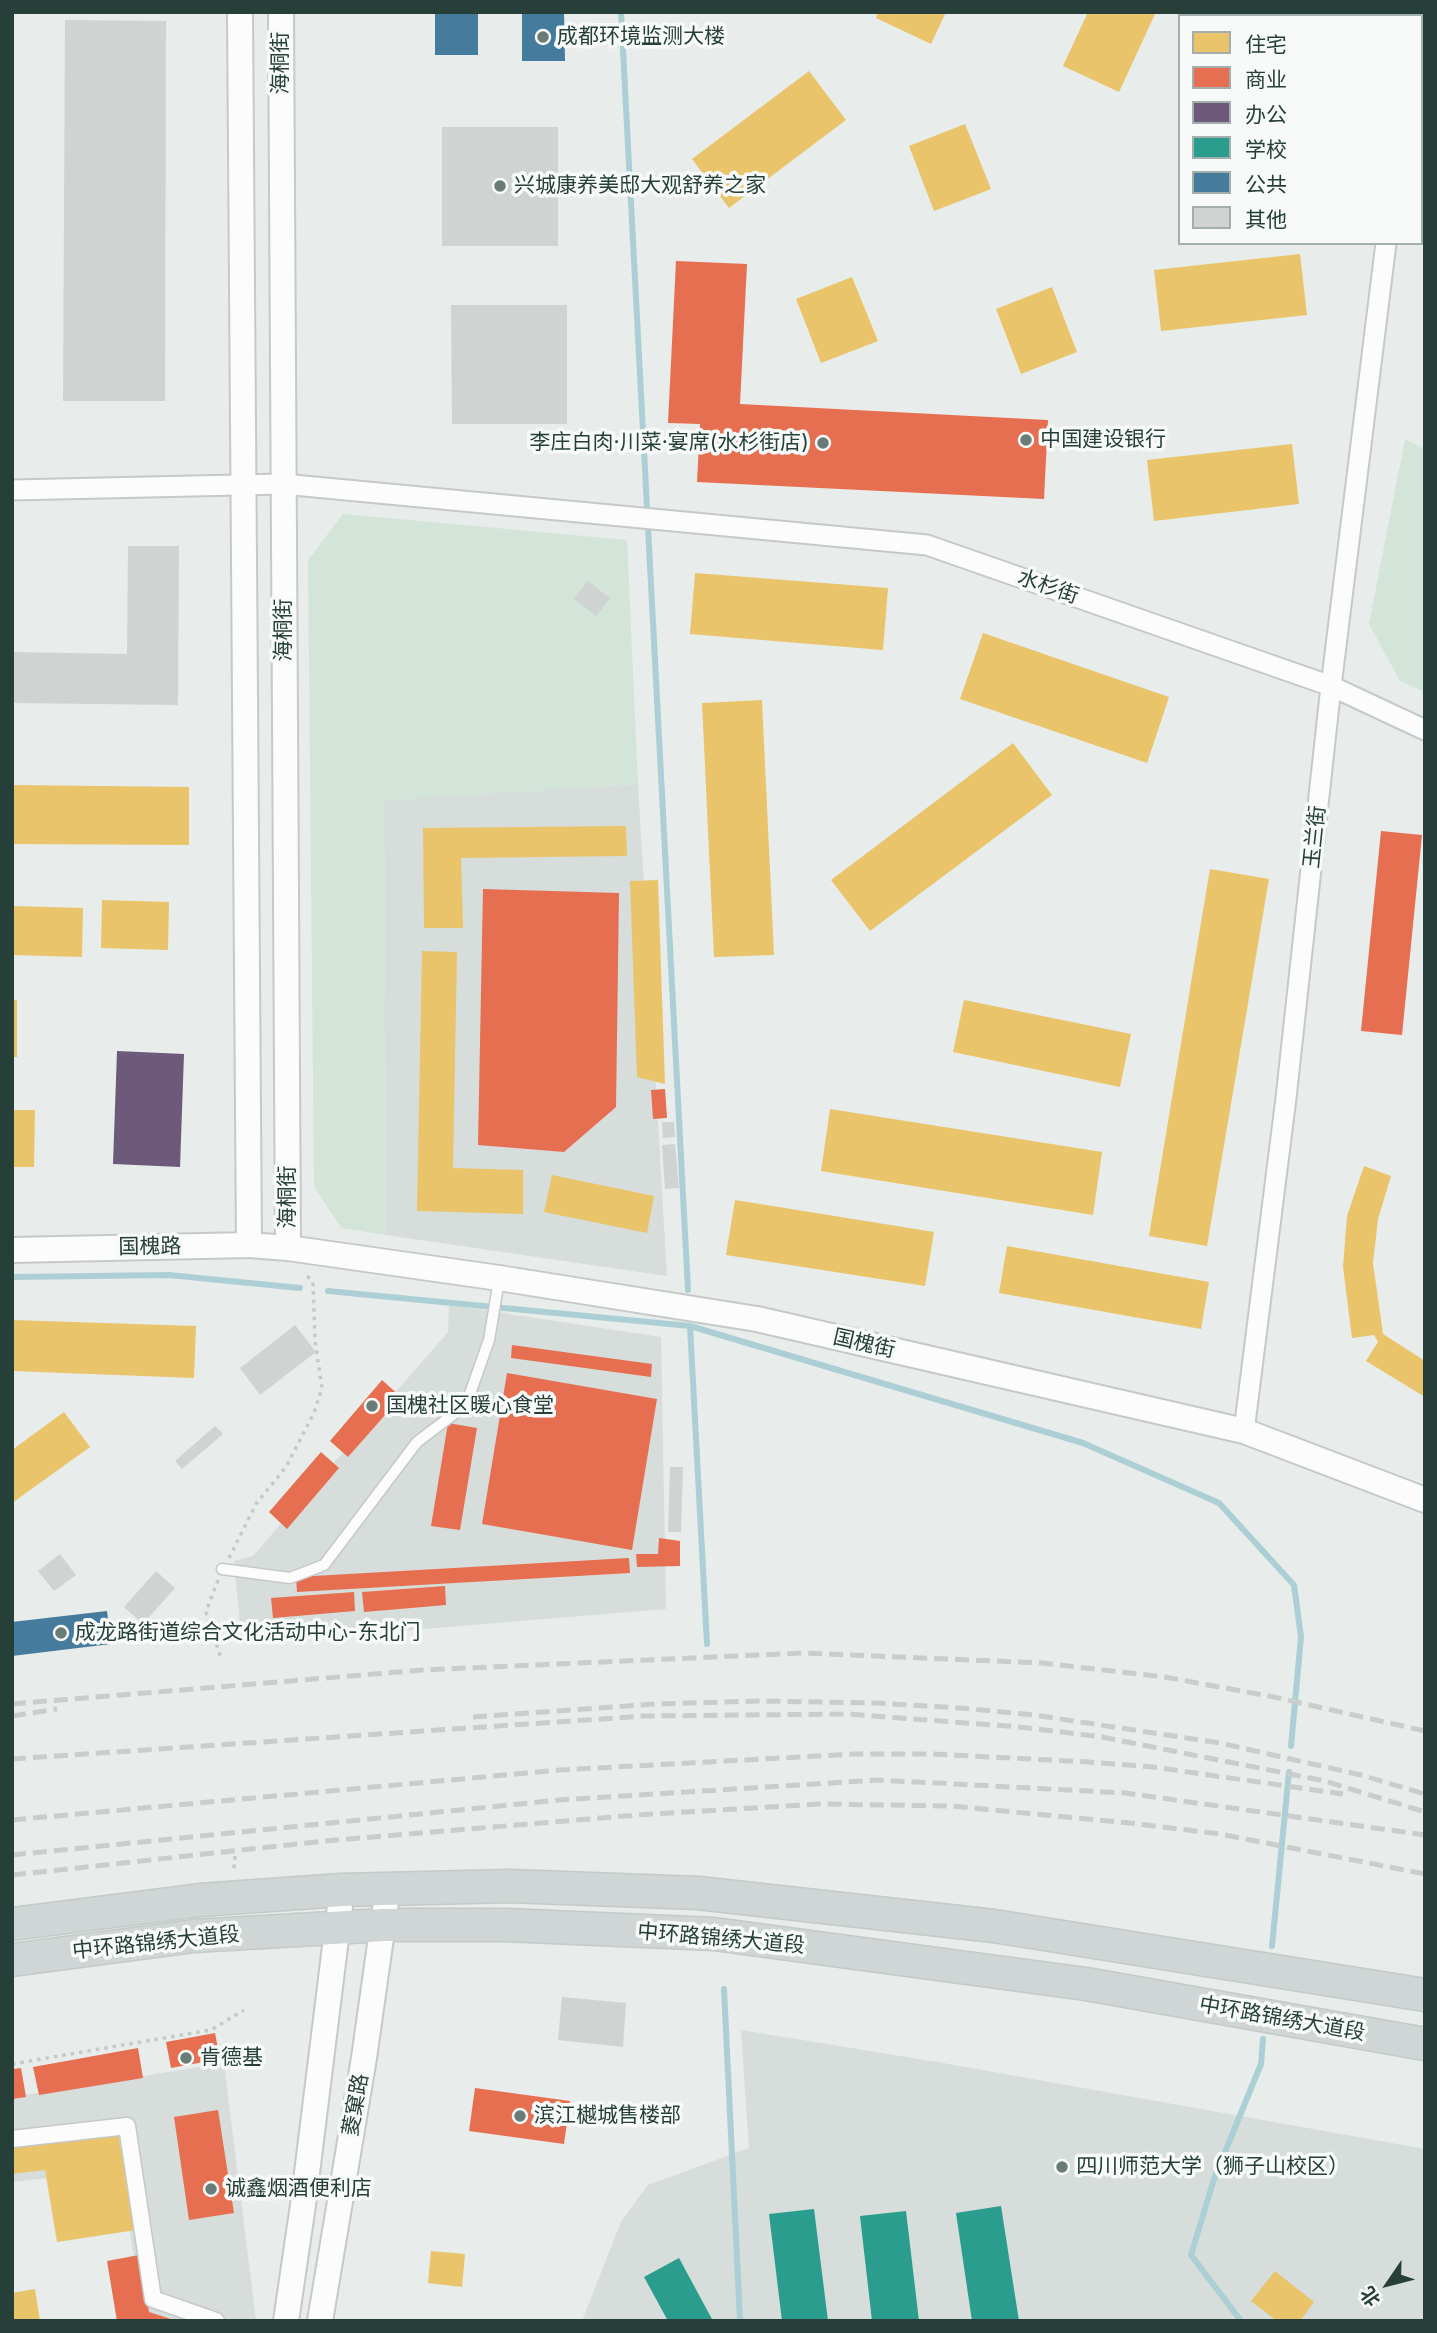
<!DOCTYPE html>
<html>
<head>
<meta charset="utf-8">
<style>
  body { margin:0 }
  #map { position:relative; width:1437px; height:2333px; overflow:hidden; background:#e8ecea; font-family:Inter,"Noto Sans SC",sans-serif }
  canvas { display:block }
  .frame { position:absolute; inset:0; border:14px solid #263f39; pointer-events:none }
  .legend { position:absolute; left:1178px; top:14px; width:245px; height:231px; box-sizing:border-box; background:#f7faf9; border:2px solid #a3afac; margin:0; padding:9px 12px; list-style:none; font-size:21px; color:#263f39 }
  .legend li { display:flex; align-items:center; gap:14px; height:35px }
  .legend b { width:35px; border:2px solid #a3afac }
  .north { position:absolute; left:1353px; top:2249px; width:70px; height:70px; -webkit-text-stroke:5px #f7faf9; paint-order:stroke; rotate:235deg; font-size:19px; font-weight:700; line-height:28px; text-align:center; color:#263f39 }
  .north::after { content:''; display:block; margin:auto; width:24px; height:32px; background:#263f39; clip-path:polygon(50% 0,100% 100%,50% 72%,0 100%) }
</style>
</head>
<body>
<div id="map">
<canvas width="1437" height="2333"></canvas>
<div class="frame"></div>
<ul class="legend">
<li><b style="height:19px;background:#e9c46a"></b>住宅</li>
<li><b style="height:19px;background:#e76f51"></b>商业</li>
<li><b style="height:19px;background:#6d597a"></b>办公</li>
<li><b style="height:19px;background:#2a9d8f"></b>学校</li>
<li><b style="height:19px;background:#457b9d"></b>公共</li>
<li><b style="height:19px;background:#cfd4d2"></b>其他</li>
</ul>
<div class="north">北</div>
</div>
<script>
const g = document.querySelector('canvas').getContext('2d');
g.lineJoin = 'round';
function fillPath(path, color) { g.fillStyle = color; g.fill(path, 'evenodd'); }
const poly = rows => new Path2D(rows.map(r => 'M' + r).join(''));
function strokePath(path, color, width, dash) { g.strokeStyle = color; g.lineWidth = width; g.lineCap = dash ? 'butt' : 'round'; g.setLineDash(dash || []); g.stroke(path); }
function drawText(font, color, halo, rows, align = 'center') {
  g.font = font + ' Inter,"Noto Sans SC",sans-serif'; g.lineWidth = 7; g.setLineDash([]); g.textBaseline = 'middle'; g.strokeStyle = halo; g.fillStyle = color; for (const [text, x, y, turn = 0] of rows) {
    g.save(); g.translate(x, y); g.rotate((+turn || 0) * Math.PI / 180); g.textAlign = isNaN(turn) ? turn : align; if (halo) g.strokeText(text, 0, 0); g.fillText(text, 0, 0); g.restore();
  }
}
const built = poly([
  [638,784,667,1276,386,1235,384,800],
  [449,1305,661,1337,666,1609,242,1644,234,1561,253,1556,448,1332],
  [741,2030,943,2063,1425,2149,1425,2321,582,2321,621,2222,648,2185,749,2148],
  [224,2063,256,2321,144,2321,120,2170,12,2182,12,2097]
]);
const green = poly([
  [1405,439,1425,449,1425,692,1400,681,1369,624],
  [343,514,627,540,638,784,384,801,386,1235,341,1228,314,1186,308,560]
]);
const homes = poly([
  [878,12,946,12,931,44,876,18],
  [1088,12,1156,12,1119,92,1063,66],
  [809,71,846,120,729,208,692,159],
  [965,124,991,189,934,211,909,146],
  [1300,254,1307,315,1161,331,1154,270],
  [852,277,878,341,821,363,796,299],
  [1052,287,1077,352,1021,374,996,309],
  [1292,444,1299,504,1154,521,1147,460],
  [695,573,888,588,883,650,690,634],
  [983,633,1169,697,1147,763,960,699],
  [762,700,774,955,714,957,702,703],
  [1013,743,1052,795,870,931,831,880],
  [12,785,189,787,189,845,12,844],
  [626,826,627,856,461,858,463,928,424,928,423,828],
  [1210,869,1269,879,1207,1246,1149,1236],
  [658,880,665,1084,637,1077,630,881],
  [102,900,169,902,168,950,101,948],
  [12,906,83,908,82,957,12,955],
  [422,951,457,952,453,1168,523,1170,523,1214,417,1211],
  [12,1000,17,1000,17,1057,12,1057],
  [964,1000,1131,1034,1120,1087,953,1052],
  [830,1109,1102,1152,1093,1215,821,1171],
  [12,1110,35,1110,34,1167,12,1167],
  [1364,1166,1391,1176,1378,1219,1373,1263,1383,1334,1425,1361,1425,1397,1366,1361,1378,1342,1374,1335,1352,1338,1343,1267,1347,1216],
  [552,1175,654,1196,647,1233,544,1212],
  [735,1200,934,1232,925,1286,726,1255],
  [1007,1246,1209,1282,1201,1329,999,1293],
  [12,1320,196,1326,194,1378,12,1371],
  [64,1412,90,1447,12,1503,12,1450],
  [118,2134,136,2230,57,2242,45,2170,12,2174,12,2146],
  [431,2251,465,2254,462,2287,428,2283],
  [1275,2271,1314,2302,1300,2321,1277,2321,1251,2301],
  [35,2289,40,2321,12,2321,12,2293]
]);
const shops = poly([
  [676,261,747,264,740,404,1048,420,1044,499,697,482,700,424,668,423],
  [1381,831,1422,835,1402,1035,1361,1031],
  [483,889,619,893,616,1107,564,1152,478,1145],
  [665,1089,667,1118,653,1119,651,1090],
  [512,1345,652,1364,651,1377,511,1358],
  [507,1373,657,1399,632,1550,482,1524],
  [382,1380,401,1397,348,1457,330,1441],
  [448,1423,477,1428,460,1530,431,1526],
  [321,1452,339,1468,287,1529,269,1512],
  [659,1538,680,1541,680,1566,637,1567,636,1554,658,1554],
  [629,1558,630,1573,297,1592,296,1577],
  [445,1586,446,1605,364,1612,362,1592],
  [354,1592,355,1611,273,1618,271,1598],
  [215,2033,220,2059,171,2068,166,2042],
  [138,2048,143,2078,39,2095,33,2067],
  [21,2068,26,2097,12,2099,12,2069],
  [475,2088,570,2101,564,2144,469,2131],
  [218,2110,234,2213,189,2220,174,2117],
  [139,2255,149,2312,177,2321,117,2321,107,2261]
]);
const offices = poly([
  [117,1051,184,1054,180,1167,113,1164]
]);
const schools = poly([
  [1001,2206,1019,2321,972,2321,956,2213],
  [814,2209,828,2321,782,2321,769,2214],
  [906,2211,919,2321,872,2321,860,2216],
  [679,2258,713,2321,668,2321,644,2277]
]);
const public = poly([
  [435,12,478,12,478,55,435,55],
  [522,12,564,12,565,61,522,61],
  [107,1611,111,1644,12,1656,12,1622]
]);
const stream = poly([
  [621,12,688,1290],
  [12,1277,169,1275,300,1288],
  [328,1291,690,1326,1083,1443,1219,1503,1294,1585,1301,1637,1291,1746],
  [690,1326,707,1644],
  [1272,1946,1289,1772],
  [724,1989,740,2321],
  [1241,2321,1191,2255,1214,2179,1261,2064,1263,2039]
]);
const building = poly([
  [65,20,166,21,165,401,63,401],
  [442,127,558,127,558,246,442,246],
  [451,305,567,305,567,424,452,424],
  [128,546,179,546,178,705,12,703,12,652,127,654],
  [588,581,610,598,596,616,574,599],
  [662,1122,674,1122,675,1137,663,1138],
  [675,1144,679,1188,665,1189,662,1145],
  [295,1325,316,1352,260,1395,240,1368],
  [215,1426,223,1434,182,1469,175,1461],
  [670,1467,683,1467,681,1532,668,1532],
  [60,1554,76,1575,54,1591,38,1571],
  [156,1571,175,1588,143,1624,124,1607],
  [562,1997,626,2003,623,2047,558,2040]
]);
const path = poly([
  [229,1558,256,1504,286,1467,314,1413,322,1388,315,1341,313,1284,305,1272],
  [218,1580,206,1612,221,1658],
  [234,1868,235,1856],
  [12,2064,211,2030,244,2010]
]);
const service = poly([
  [222,1569,290,1578,324,1565,417,1442,466,1405,489,1340,499,1280]
]);
const pedestrian = poly([
  [12,2139,127,2126,153,2299,216,2321]
]);
const minor = poly([
  [1377,12,1386,16],
  [1421,30,1425,32],
  [12,490,283,484,927,545,1331,686,1425,730],
  [1244,1431,1286,1098,1331,686,1386,243]
]);
const tertiary = poly([
  [240,12,249,1245],
  [281,12,288,1248],
  [12,1250,249,1245,288,1248,499,1278,757,1319,1244,1431,1425,1500],
  [286,2321,303,2205,342,1890],
  [320,2321,364,2058,388,1888]
]);
const primary = poly([
  [12,1924,200,1900,342,1890,510,1886,698,1893,994,1926,1425,1995],
  [12,1960,194,1936,384,1925,506,1925,714,1934,1086,1984,1425,2044]
]);
const rail = poly([
  [12,1704,423,1670,804,1653,1042,1663,1165,1677,1274,1697,1425,1731],
  [12,1716,57,1709],
  [473,1717,655,1704,759,1701,878,1703,960,1708,1034,1715,1220,1743,1361,1775,1425,1794],
  [12,1759,645,1716,847,1714,1020,1727,1102,1737,1325,1781,1425,1812],
  [12,1820,560,1770,854,1754,932,1754,1089,1762,1153,1767,1343,1794],
  [12,1855,559,1800,878,1780,1125,1793,1425,1835],
  [12,1875,325,1841,637,1815,820,1804,952,1806,1130,1823,1220,1834,1425,1874]
]);
const markers = [
  [543,37,7,"#6a7c77"],
  [500,186,7,"#6a7c77"],
  [1026,440,7,"#6a7c77"],
  [823,443,7,"#6a7c77"],
  [372,1406,7,"#6a7c77"],
  [61,1633,7,"#6a7c77"],
  [186,2058,7,"#6a7c77"],
  [520,2116,7,"#6a7c77"],
  [1062,2167,7,"#6a7c77"],
  [211,2189,7,"#6a7c77"]
];
const poiNames = [
  ["成都环境监测大楼",557,37],
  ["兴城康养美邸大观舒养之家",514,186],
  ["中国建设银行",1040,440],
  ["李庄白肉·川菜·宴席(水杉街店)",809,443,"right"],
  ["国槐社区暖心食堂",386,1406],
  ["成龙路街道综合文化活动中心-东北门",75,1633],
  ["肯德基",200,2058],
  ["滨江樾城售楼部",534,2116],
  ["四川师范大学（狮子山校区）",1076,2167],
  ["诚鑫烟酒便利店",225,2189]
];
const streetNames = [
  ["海桐街",281,63,-90],
  ["水杉街",1048,587,19],
  ["海桐街",284,630,-90],
  ["玉兰街",1315,837,-84],
  ["海桐街",288,1197,-90],
  ["国槐路",150,1247,-1],
  ["国槐街",864,1344,13],
  ["中环路锦绣大道段",721,1939,5],
  ["中环路锦绣大道段",156,1943,-6],
  ["中环路锦绣大道段",1282,2019,10],
  ["菱窠路",356,2105,-80]
];
fillPath(built, '#d6ddda');
fillPath(green, '#d3e4d8');
fillPath(homes, '#e9c46a');
fillPath(shops, '#e76f51');
fillPath(offices, '#6d597a');
fillPath(schools, '#2a9d8f');
fillPath(public, '#457b9d');
strokePath(stream, '#accfd6', 6);
fillPath(building, '#cfd4d2');
strokePath(service, '#c5c9c7', 13);
strokePath(pedestrian, '#c5c9c7', 19);
strokePath(minor, '#c5c9c7', 23);
strokePath(tertiary, '#c5c9c7', 28);
strokePath(primary, '#c3cac9', 35);
strokePath(path, '#c3cbc9', 3.5, [3.5, 5]);
strokePath(service, '#fcfcfc', 10);
strokePath(pedestrian, '#fcfcfc', 16);
strokePath(minor, '#fcfcfc', 19);
strokePath(tertiary, '#fcfcfc', 24);
strokePath(primary, '#d0d6d5', 32);
strokePath(rail, '#c9cdcb', 5, [14, 7]);
for (const [x, y, r, color] of markers) { const dot = new Path2D(); dot.arc(x, y, r, 0, 2 * Math.PI); g.fillStyle = color; g.fill(dot); strokePath(dot, '#f7faf9', 2.5); }
drawText('21px', '#263f39', '#f7faf9', poiNames, 'left');
drawText('21px', '#263f39', '#f7faf9', streetNames);
</script>
</body>
</html>
